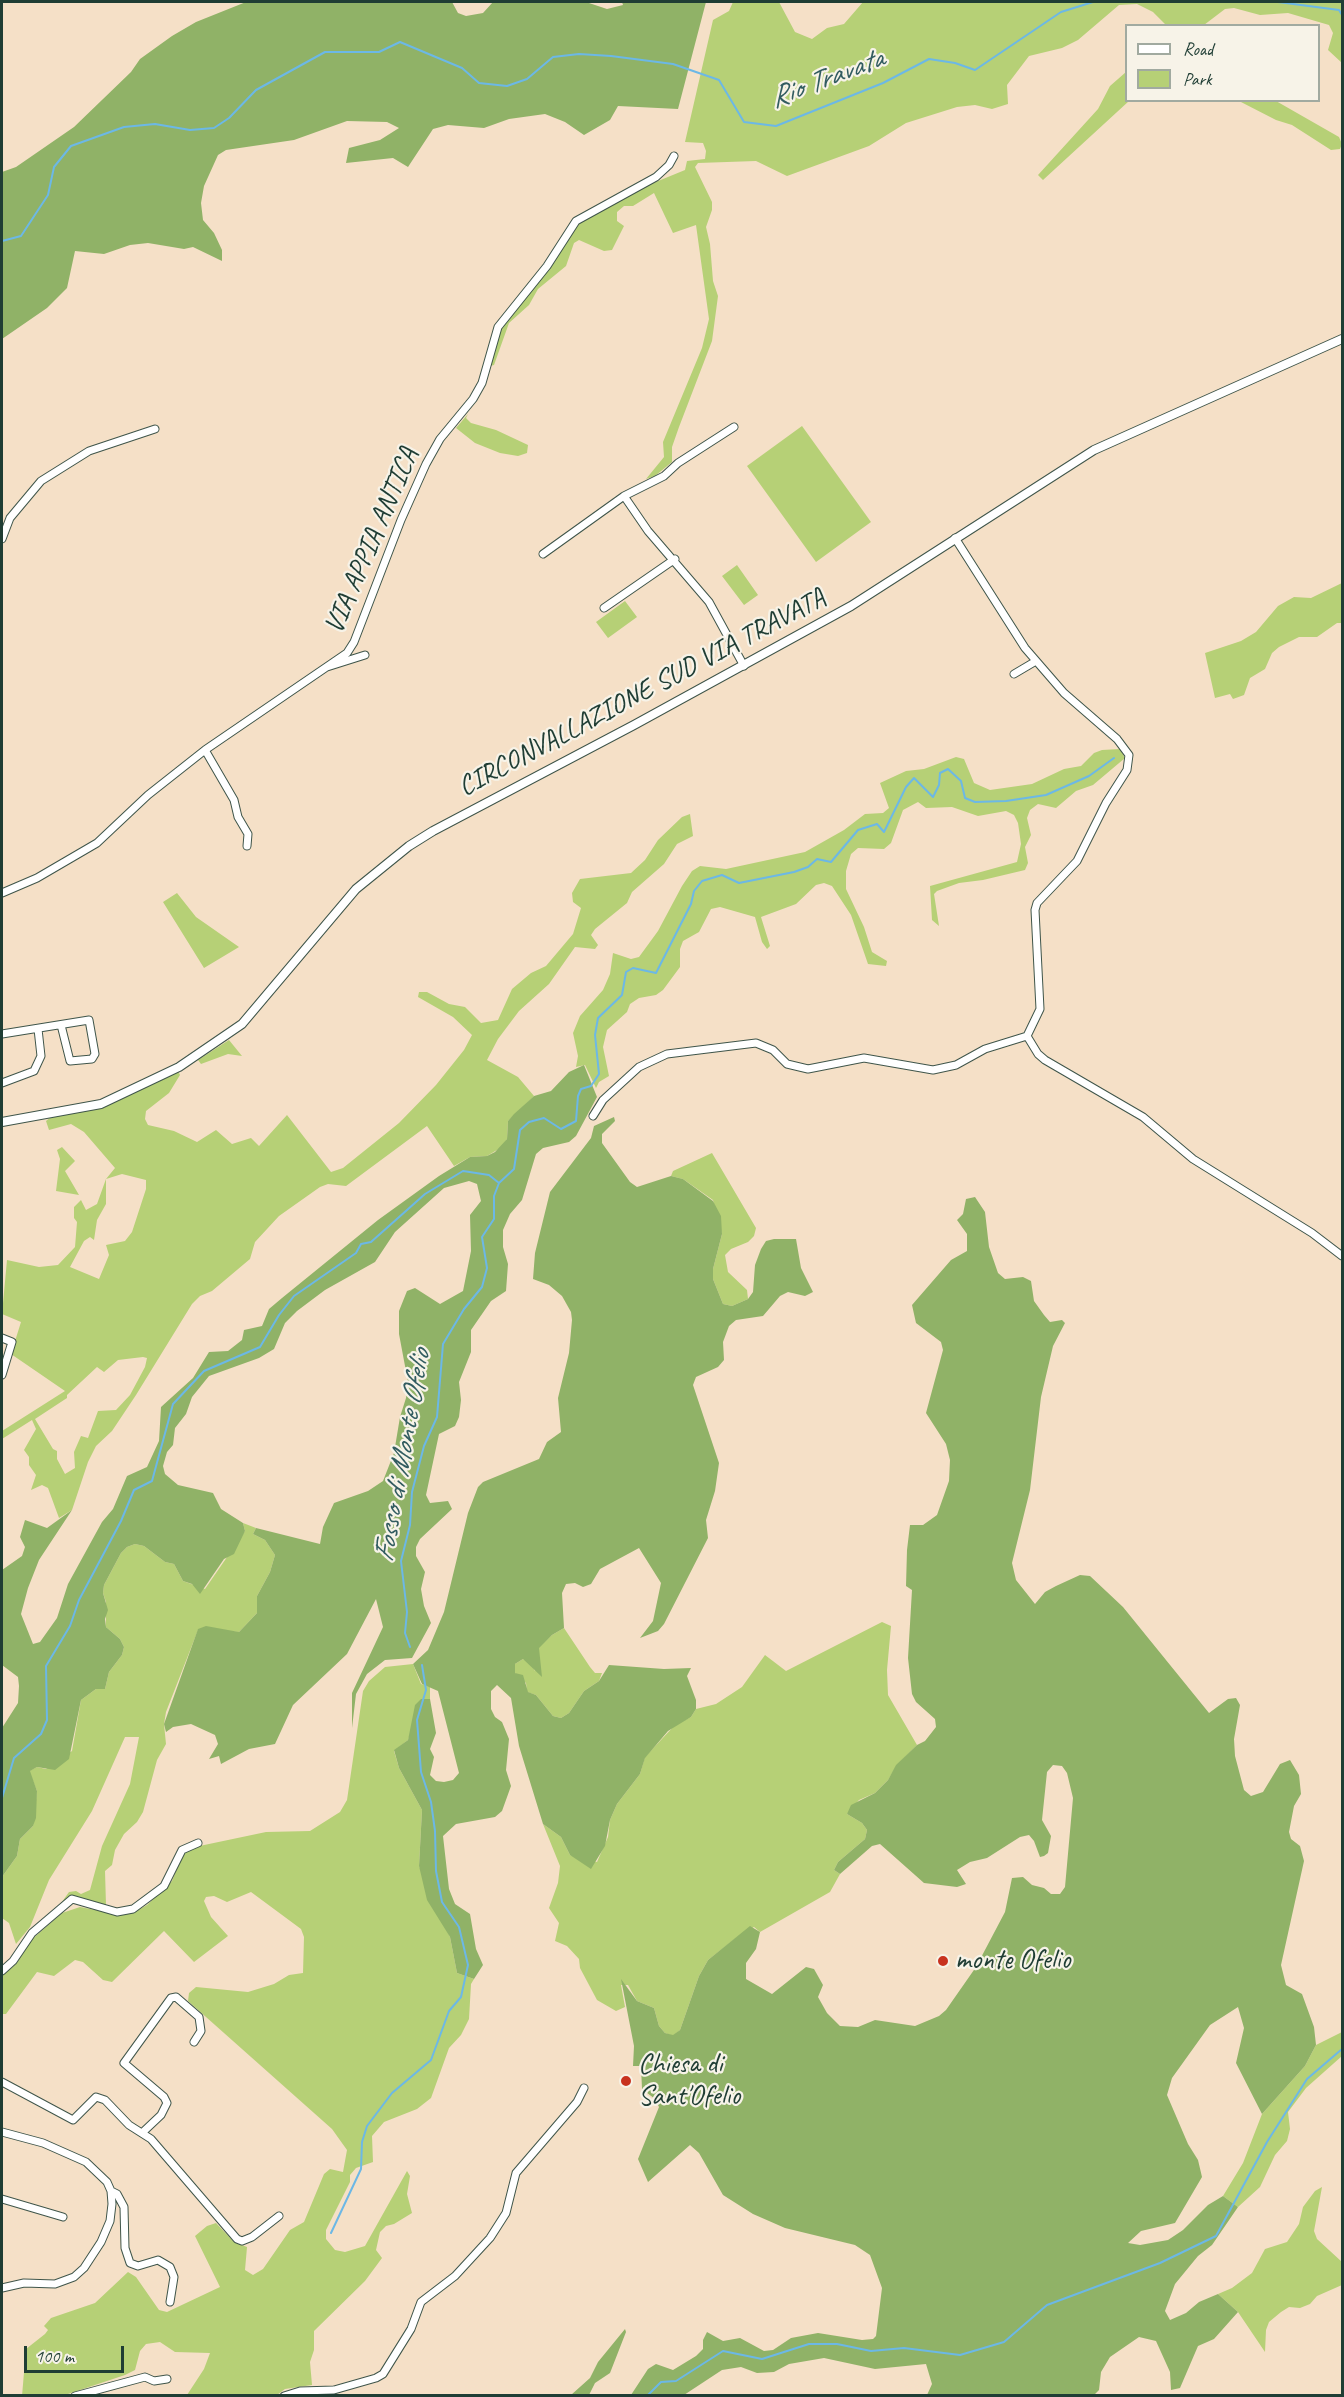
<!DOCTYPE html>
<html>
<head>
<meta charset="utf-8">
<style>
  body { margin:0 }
  #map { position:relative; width:1344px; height:2397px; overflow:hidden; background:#f5e0c7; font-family:Caveat,sans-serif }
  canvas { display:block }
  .frame { position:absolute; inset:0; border:3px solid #1f3d34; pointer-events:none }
  .legend { position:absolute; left:1125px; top:24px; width:195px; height:78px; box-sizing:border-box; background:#f7f3e8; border:2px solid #a1aaa0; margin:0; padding:8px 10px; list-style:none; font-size:18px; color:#1f3d34 }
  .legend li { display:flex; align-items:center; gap:12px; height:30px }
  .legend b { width:30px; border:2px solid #a1aaa0 }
  .scale { position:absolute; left:24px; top:2346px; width:100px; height:27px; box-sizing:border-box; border:3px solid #1f3d34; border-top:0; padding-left:8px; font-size:18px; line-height:21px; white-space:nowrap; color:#1f3d34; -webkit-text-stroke:4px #f7f3e8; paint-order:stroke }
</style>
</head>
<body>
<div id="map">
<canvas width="1344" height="2397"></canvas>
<div class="frame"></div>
<ul class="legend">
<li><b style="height:8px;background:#fff"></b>Road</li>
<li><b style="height:16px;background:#b6d076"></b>Park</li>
</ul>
<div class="scale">100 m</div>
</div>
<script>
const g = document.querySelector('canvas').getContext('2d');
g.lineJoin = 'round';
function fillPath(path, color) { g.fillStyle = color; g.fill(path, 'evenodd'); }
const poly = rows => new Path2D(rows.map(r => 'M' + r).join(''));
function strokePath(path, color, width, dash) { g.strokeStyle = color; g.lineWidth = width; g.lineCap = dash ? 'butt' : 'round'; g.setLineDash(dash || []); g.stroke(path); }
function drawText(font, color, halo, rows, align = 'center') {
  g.font = font + ' Caveat,sans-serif'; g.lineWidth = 4.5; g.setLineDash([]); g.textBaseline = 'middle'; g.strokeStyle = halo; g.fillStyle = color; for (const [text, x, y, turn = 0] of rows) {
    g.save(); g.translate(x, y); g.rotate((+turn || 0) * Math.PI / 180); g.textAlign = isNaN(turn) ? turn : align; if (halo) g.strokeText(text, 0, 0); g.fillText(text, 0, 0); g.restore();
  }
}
const green = poly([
  [733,2,779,2,795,32,812,39,827,28,844,24,863,2,1342,2,1342,63,1328,50,1333,33,1329,25,1288,13,1260,15,1234,8,1225,9,1204,25,1167,26,1153,12,1137,4,1119,5,1078,40,1062,48,1029,56,1007,85,1008,104,992,109,975,105,957,107,906,123,869,146,787,176,756,161,698,163,695,167,712,202,712,210,706,227,710,244,713,281,718,296,712,341,679,427,672,447,672,462,655,476,646,479,664,457,663,442,702,348,709,319,696,225,673,233,654,193,633,206,624,206,617,212,617,221,624,226,612,250,604,251,579,240,574,243,566,266,538,289,529,305,509,323,494,365,490,366,500,329,578,223,646,186,685,170,687,161,705,159,706,151,703,143,685,142,713,20,729,11],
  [1126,72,1126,100,1129,101,1043,180,1038,175,1098,109,1110,86],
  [1239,101,1276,101,1339,137,1342,144,1340,149,1331,150,1292,125,1276,120],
  [468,414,466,418,471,423,496,430,528,445,527,453,518,456,500,453,475,443,456,428],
  [802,426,871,522,816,562,747,466],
  [737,565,758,595,744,605,722,576],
  [1342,583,1342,623,1337,623,1317,637,1299,637,1279,647,1272,653,1265,669,1250,678,1244,695,1233,699,1230,694,1215,698,1205,653,1241,641,1256,632,1278,606,1294,597,1311,598],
  [625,601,637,617,608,638,596,622],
  [1120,749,1125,758,1093,785,1076,791,1056,808,1038,804,1030,810,1027,818,1031,835,1025,847,1028,863,1025,870,983,880,959,883,937,891,934,894,939,926,932,920,930,886,1017,862,1021,844,1018,823,1014,815,1006,811,978,816,952,807,926,808,918,802,903,810,891,843,884,849,858,848,851,854,846,871,846,889,864,927,872,952,887,961,886,966,868,964,851,915,832,886,824,883,816,885,796,904,761,917,770,946,767,949,762,942,755,917,720,907,711,909,699,932,683,941,680,949,680,967,663,990,656,995,639,998,630,1004,627,1012,607,1030,603,1047,609,1076,599,1082,596,1088,585,1065,576,1067,578,1056,573,1033,580,1016,603,990,610,974,613,953,631,959,639,957,658,931,682,886,692,871,700,866,726,869,805,852,844,830,865,814,883,813,889,808,880,783,906,771,924,769,956,757,964,759,974,783,990,790,1032,784,1064,769,1081,766,1094,753,1102,750],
  [690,814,693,836,677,844,664,864,632,892,627,903,595,929,591,935,598,945,595,949,575,947,549,984,519,1011,498,1039,487,1060,518,1077,534,1096,508,1121,507,1139,502,1147,487,1156,470,1157,454,1166,427,1126,346,1186,328,1184,320,1187,279,1216,255,1242,250,1259,212,1291,200,1296,192,1304,136,1395,112,1431,96,1446,88,1462,72,1510,59,1518,48,1488,42,1485,31,1490,36,1475,29,1465,29,1457,24,1450,36,1429,32,1420,2,1439,2,1431,65,1391,11,1354,21,1322,2,1314,7,1260,39,1267,58,1265,75,1247,77,1222,74,1218,74,1207,81,1200,86,1210,97,1204,106,1179,115,1168,84,1132,71,1124,49,1130,46,1121,51,1117,103,1108,178,1071,180,1075,169,1093,146,1111,145,1119,148,1125,174,1131,197,1142,216,1130,232,1144,251,1138,259,1146,287,1115,331,1172,343,1168,399,1123,436,1085,464,1050,472,1035,453,1017,418,997,419,992,427,992,449,1004,465,1007,481,1023,498,1020,512,989,531,973,546,966,573,934,581,908,573,902,572,893,580,879,631,873,645,860,658,840,682,817],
  [122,1174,146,1180,146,1189,132,1232,125,1241,106,1245,109,1255,99,1279,70,1267,84,1241,90,1237,94,1240,97,1220,106,1204,106,1179],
  [143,1357,147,1358,145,1367,130,1395,116,1410,98,1411,88,1438,81,1436,74,1452,75,1468,65,1474,57,1459,57,1451,53,1449,35,1419,67,1398,67,1395,97,1367,104,1372,118,1360],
  [177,893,196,917,239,947,204,968,163,902],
  [229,1040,242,1056,228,1054,201,1064,198,1060],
  [62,1147,75,1161,65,1171,79,1195,56,1191,60,1159,57,1150],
  [712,1153,756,1228,754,1236,748,1242,731,1249,725,1255,728,1272,747,1290,748,1299,732,1306,723,1304,713,1279,713,1269,722,1234,713,1200,683,1179,671,1176,673,1171],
  [243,1523,256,1528,253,1534,265,1540,275,1555,270,1572,257,1596,257,1613,239,1632,198,1630,166,1712,164,1724,166,1744,157,1760,143,1812,137,1822,124,1834,115,1850,112,1865,105,1871,106,1905,74,1897,59,1906,69,1892,76,1891,81,1894,90,1890,102,1846,130,1784,139,1737,125,1737,92,1811,49,1880,30,1927,16,1944,9,1923,2,1918,2,1877,17,1856,20,1839,33,1826,37,1791,29,1771,37,1767,46,1769,72,1751,81,1700,96,1689,105,1689,109,1672,122,1655,124,1647,120,1639,106,1627,106,1602,103,1593,104,1585,121,1553,127,1547,135,1544,144,1546,165,1562,174,1564,183,1581,205,1589,245,1531],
  [882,1622,891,1626,887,1670,888,1695,917,1745,897,1765,888,1780,875,1793,859,1800,847,1814,862,1823,867,1830,865,1839,838,1862,834,1870,840,1874,830,1892,760,1932,754,1927,736,1938,708,1960,699,1976,680,2030,673,2036,665,2033,659,2026,654,2008,637,2001,628,1985,621,1985,625,2007,616,2011,597,2000,580,1968,579,1959,567,1946,555,1941,559,1923,549,1908,558,1883,560,1866,543,1824,561,1837,570,1855,597,1862,608,1837,610,1820,617,1804,640,1774,645,1757,675,1725,691,1717,696,1709,716,1704,742,1687,765,1655,786,1671],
  [564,1628,590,1667,595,1673,602,1673,599,1681,584,1691,569,1713,561,1718,553,1716,536,1695,527,1692,526,1683,515,1673,515,1664,523,1659,531,1663,535,1671,539,1647,552,1635],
  [413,1664,421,1684,430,1687,430,1699,422,1699,408,1740,394,1751,399,1768,422,1810,419,1866,450,1937,457,1973,474,1979,471,1984,469,2019,461,2035,449,2048,431,2098,417,2109,384,2122,372,2136,373,2162,356,2168,350,2175,350,2182,326,2230,326,2239,335,2250,345,2252,365,2246,407,2171,410,2176,407,2194,412,2213,394,2224,386,2226,380,2232,376,2250,382,2258,365,2281,314,2331,314,2350,310,2362,312,2385,285,2389,277,2395,187,2395,204,2369,210,2353,175,2352,160,2342,146,2344,140,2351,135,2370,125,2375,65,2395,22,2396,26,2349,45,2334,48,2330,44,2326,51,2318,95,2303,128,2272,136,2277,159,2310,167,2312,220,2287,195,2236,207,2226,216,2223,234,2242,247,2247,245,2270,253,2275,263,2269,290,2230,304,2222,324,2174,330,2169,343,2172,347,2150,332,2129,188,2001,189,1993,196,1987,248,1992,274,1984,289,1975,303,1973,304,1937,301,1929,251,1892,227,1902,214,1896,206,1897,204,1901,211,1917,228,1936,194,1962,164,1931,112,1982,103,1980,83,1962,75,1960,54,1976,37,1972,6,2014,2,2014,2,1976,16,1964,30,1941,62,1913,80,1907,122,1915,133,1913,147,1905,172,1881,183,1854,190,1848,266,1832,310,1831,340,1812,347,1800,363,1691,369,1681,385,1667],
  [1342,2032,1342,2056,1306,2088,1288,2112,1290,2129,1287,2141,1275,2155,1260,2187,1238,2207,1223,2196,1243,2163,1262,2114,1305,2066,1316,2045],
  [1322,2187,1314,2231,1317,2239,1342,2262,1342,2285,1317,2296,1310,2304,1300,2308,1289,2307,1281,2312,1269,2322,1266,2330,1265,2352,1238,2312,1218,2294,1232,2288,1252,2273,1265,2249,1287,2242,1299,2224,1303,2207,1315,2191]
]);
const forest = poly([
  [246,2,452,2,458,13,466,16,483,13,493,2,586,2,607,9,623,5,622,2,706,2,678,109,618,106,610,120,584,135,565,122,545,114,509,119,484,128,448,125,433,129,408,167,393,158,346,163,349,148,380,140,399,128,387,122,347,121,294,140,226,150,218,155,204,186,201,203,203,220,214,233,222,250,222,261,193,247,184,249,148,243,130,245,104,254,75,251,67,288,47,308,2,339,2,172,16,167,74,127,131,72,140,59,172,36,196,22],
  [584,1065,597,1097,576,1136,569,1142,543,1148,536,1154,522,1200,510,1214,503,1230,503,1247,508,1264,506,1291,491,1301,471,1330,471,1352,459,1382,461,1400,459,1417,455,1426,439,1434,426,1495,430,1503,448,1501,452,1509,420,1539,416,1547,416,1556,425,1572,421,1589,424,1606,431,1623,412,1658,385,1660,367,1674,356,1694,352,1728,352,1693,383,1627,376,1599,347,1654,293,1705,275,1744,249,1749,221,1764,219,1756,209,1759,218,1744,215,1735,191,1724,173,1727,166,1732,164,1724,198,1629,206,1626,239,1632,257,1613,257,1596,270,1572,275,1555,265,1540,253,1534,256,1528,320,1544,323,1527,334,1503,368,1491,383,1481,394,1453,400,1417,406,1398,408,1382,399,1334,399,1311,407,1291,415,1288,440,1304,463,1291,471,1251,470,1215,481,1201,477,1184,469,1181,444,1188,395,1232,375,1262,325,1290,297,1311,285,1323,274,1349,259,1358,209,1376,192,1397,186,1414,175,1428,173,1445,167,1452,163,1466,165,1474,178,1485,213,1493,221,1509,243,1523,245,1531,234,1554,224,1559,200,1594,192,1584,183,1581,174,1564,165,1562,144,1546,135,1544,127,1547,121,1553,104,1585,103,1593,108,1610,105,1619,106,1627,120,1639,124,1647,122,1655,109,1672,105,1689,96,1689,81,1700,69,1759,55,1770,37,1767,30,1771,37,1791,36,1818,33,1826,20,1839,17,1856,2,1877,2,1728,18,1703,19,1686,18,1677,2,1665,2,1570,22,1556,25,1547,20,1537,25,1520,47,1528,72,1510,39,1560,28,1588,21,1614,33,1644,40,1642,57,1618,68,1584,102,1522,113,1509,127,1476,147,1467,159,1441,161,1407,193,1378,209,1352,228,1351,242,1340,244,1330,262,1326,269,1309,282,1298,378,1220,439,1176,470,1157,487,1156,495,1152,507,1139,508,1121,514,1114,534,1096,551,1091,569,1072],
  [614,1117,615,1121,602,1134,602,1143,630,1182,637,1187,671,1176,683,1179,713,1201,721,1216,722,1234,713,1269,713,1279,723,1304,732,1306,748,1299,753,1292,755,1265,761,1249,766,1241,774,1239,796,1239,801,1268,813,1292,805,1296,788,1292,780,1296,763,1316,736,1320,729,1326,723,1342,724,1360,718,1367,696,1377,693,1385,719,1463,715,1491,706,1520,708,1538,664,1624,658,1631,640,1638,653,1621,661,1583,639,1548,600,1569,591,1584,583,1587,575,1583,566,1584,562,1593,564,1628,552,1635,539,1648,542,1677,523,1659,515,1664,515,1673,523,1675,528,1692,536,1695,553,1716,561,1718,569,1713,584,1691,599,1681,609,1665,664,1669,691,1668,687,1676,696,1700,696,1709,691,1717,668,1731,645,1758,640,1774,617,1804,610,1820,605,1846,591,1869,570,1855,561,1837,543,1824,519,1746,511,1698,497,1685,491,1691,491,1709,495,1717,502,1722,509,1739,506,1770,511,1786,502,1811,495,1817,456,1824,443,1836,449,1889,455,1904,470,1914,476,1949,483,1965,474,1979,457,1973,450,1937,427,1900,419,1866,422,1810,399,1768,394,1750,408,1740,415,1705,421,1699,430,1699,436,1733,430,1749,434,1757,430,1775,436,1781,444,1782,453,1780,459,1773,438,1691,422,1684,413,1664,428,1650,444,1612,468,1513,478,1487,483,1482,539,1459,547,1442,561,1432,558,1398,569,1353,572,1320,571,1312,562,1296,549,1285,533,1279,535,1253,550,1192,591,1138,594,1126],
  [975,1197,985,1212,989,1247,998,1273,1005,1279,1023,1277,1031,1281,1034,1301,1044,1315,1050,1322,1062,1320,1065,1323,1053,1346,1041,1397,1030,1490,1012,1563,1016,1580,1035,1604,1045,1592,1056,1586,1080,1575,1090,1576,1123,1607,1209,1713,1228,1699,1236,1698,1240,1705,1234,1739,1235,1756,1244,1790,1251,1796,1263,1792,1280,1764,1290,1760,1299,1775,1301,1794,1294,1806,1289,1832,1291,1839,1300,1846,1304,1861,1281,1965,1286,1985,1302,1994,1314,2027,1316,2045,1305,2066,1262,2114,1236,2063,1244,2028,1238,2007,1210,2025,1172,2078,1167,2095,1188,2144,1198,2160,1202,2177,1175,2223,1141,2231,1128,2243,1140,2245,1168,2240,1183,2230,1208,2205,1223,2196,1238,2207,1212,2245,1198,2256,1175,2284,1165,2311,1170,2320,1186,2313,1199,2302,1218,2294,1238,2312,1214,2339,1198,2346,1180,2388,1171,2390,1170,2372,1156,2341,1139,2337,1110,2357,1101,2372,1099,2390,1094,2395,927,2395,932,2384,926,2364,875,2369,824,2358,789,2364,774,2372,757,2373,741,2367,722,2370,684,2395,631,2395,648,2369,656,2364,673,2370,696,2356,703,2349,703,2340,707,2332,723,2341,740,2338,764,2351,773,2350,791,2338,818,2333,862,2340,873,2339,876,2336,882,2288,870,2255,855,2245,785,2228,753,2214,723,2195,699,2153,690,2145,648,2182,638,2159,659,2107,655,2099,642,2089,641,2066,633,2066,634,2046,621,1979,637,2001,654,2008,659,2026,665,2033,673,2035,680,2030,699,1976,708,1960,750,1926,760,1932,756,1949,746,1963,746,1979,772,1994,806,1967,814,1969,823,1985,818,1997,827,2013,840,2026,858,2027,875,2020,915,2026,939,2016,946,2010,976,1967,1005,1912,1012,1878,1023,1877,1032,1885,1044,1888,1051,1894,1060,1894,1065,1887,1073,1798,1067,1773,1062,1766,1053,1765,1047,1772,1042,1820,1051,1836,1048,1853,1044,1856,1040,1857,1034,1841,1029,1835,1020,1837,987,1858,970,1862,957,1870,966,1884,957,1887,924,1883,880,1844,872,1846,840,1874,834,1870,838,1862,865,1839,867,1830,862,1823,847,1814,851,1805,875,1793,888,1780,896,1765,917,1745,925,1741,936,1727,935,1719,916,1702,912,1694,908,1658,912,1590,906,1586,907,1550,910,1525,923,1525,937,1515,949,1481,950,1460,946,1444,926,1413,943,1350,941,1342,916,1323,912,1305,951,1260,967,1251,967,1234,957,1220,963,1214,966,1199],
  [625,2329,626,2332,610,2373,595,2383,589,2395,571,2395,590,2378,598,2362]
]);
const stream = poly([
  [1278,2,1339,10,1342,15],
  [2,241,21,236,48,195,54,167,71,146,124,127,155,124,190,130,214,128,229,118,256,90,325,52,379,52,400,42,462,68,479,83,507,86,527,79,553,57,579,54,611,56,673,64,719,80,744,122,776,126,883,83,929,59,955,63,975,70,1061,12,1093,2],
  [410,1647,405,1633,407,1612,401,1561,410,1525,412,1492,424,1446,437,1417,443,1344,464,1309,482,1287,487,1268,482,1237,494,1219,494,1196,499,1183,514,1169,520,1130,529,1122,544,1118,561,1129,576,1121,578,1096,581,1089,591,1086,599,1074,595,1035,598,1018,622,995,626,972,633,968,656,973,691,904,694,891,702,881,722,875,739,883,794,872,808,867,817,859,831,862,858,830,877,824,884,832,906,787,914,778,933,797,939,785,940,773,948,769,961,781,965,798,975,802,1006,801,1046,795,1089,776,1114,758],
  [2,1798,14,1758,41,1734,47,1720,46,1666,70,1626,79,1600,121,1521,134,1490,152,1481,173,1404,204,1371,260,1347,279,1315,294,1296,356,1253,361,1244,371,1242,425,1194,463,1171,489,1175,499,1183],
  [331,2233,361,2169,362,2142,367,2126,392,2093,431,2060,449,2011,461,1997,468,1965,459,1927,442,1902,436,1871,435,1831,431,1802,421,1772,417,1720,426,1690,422,1665],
  [647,2396,661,2382,676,2381,723,2351,762,2359,809,2344,837,2344,871,2351,904,2348,960,2355,1004,2342,1047,2305,1160,2263,1216,2236,1267,2142,1307,2079,1342,2049]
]);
const minor = poly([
  [734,427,678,463,664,476,624,496,648,531,709,602,744,666],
  [2,539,10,518,41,481,89,451,155,429],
  [543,554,624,496],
  [604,608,675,559],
  [327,667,365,655],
  [1014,674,1036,661],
  [205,750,234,800,238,817,248,834,247,846],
  [2,893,37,878,97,843,148,795,205,750,347,653,354,642,401,520,426,464,440,439,473,399,482,383,498,327,547,266,576,221,656,177,669,165,674,156],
  [2,1034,89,1020,95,1054,92,1059,70,1061,61,1025],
  [1027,1036,1038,1054,1045,1060,1143,1117,1193,1159,1312,1233,1342,1256],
  [2,1083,34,1071,41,1056,38,1029],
  [593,1116,603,1100,639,1067,667,1054,756,1043,773,1050,787,1064,808,1069,864,1058,933,1070,956,1065,985,1049,1027,1036,1040,1009,1035,910,1037,903,1077,861,1106,803,1127,770,1129,755,1117,739,1064,693,1025,648,955,538],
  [2,1338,12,1342,2,1375],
  [2,1971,13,1961,32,1933,72,1899,117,1912,133,1909,164,1886,182,1850,198,1843],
  [2,2082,73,2120,96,2097,105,2100,129,2125,151,2139,237,2239,242,2241,252,2237,279,2216],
  [2,2132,43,2143,86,2162,107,2182,111,2191,112,2204,110,2221,101,2242,84,2268,74,2277,55,2284,24,2283,2,2288],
  [143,2132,161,2115,167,2103,164,2097,124,2063,171,1998,176,1997,199,2017,201,2031,194,2042],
  [111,2191,117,2194,124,2207,125,2248,130,2263,138,2266,158,2260,170,2267,174,2277,170,2302],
  [2,2199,63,2217],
  [75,2396,145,2377,154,2381,167,2379],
  [284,2396,300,2391,334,2390,376,2378,383,2374,411,2329,421,2302,455,2276,490,2238,506,2213,516,2173,577,2102,584,2088]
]);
const tertiary = poly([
  [2,1122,101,1104,179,1067,242,1024,356,889,409,846,433,831,634,725,851,606,1094,450,1342,339]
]);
const markers = [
  [943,1961,6,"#c8321e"],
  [626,2081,6,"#c8321e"]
];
const streetNames = [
  ["VIA APPIA ANTICA",372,541,-67],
  ["CIRCONVALLAZIONE SUD VIA TRAVATA",642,693,-28]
];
const poiNames = [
  ["monte Ofelio",955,1961],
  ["Chiesa di",638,2065],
  ["Sant'Ofelio",638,2097]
];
const waterNames = [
  ["Rio Travata",827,79,-21],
  ["Fosso di Monte Ofelio",403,1456,-80]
];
fillPath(green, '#b6d076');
fillPath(forest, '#90b267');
strokePath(stream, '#6cb8e6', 2);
strokePath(minor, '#3f554a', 9);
strokePath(tertiary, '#3f554a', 10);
strokePath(minor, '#fff', 7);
strokePath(tertiary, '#fff', 8);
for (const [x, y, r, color] of markers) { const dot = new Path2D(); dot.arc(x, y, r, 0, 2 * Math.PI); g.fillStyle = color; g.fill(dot); strokePath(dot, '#f7f3e8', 2); }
drawText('28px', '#1f3d34', '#f7f3e8', streetNames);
drawText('28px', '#1f3d34', '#f7f3e8', poiNames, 'left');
drawText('italic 30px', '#325c60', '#f7f3e8', waterNames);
</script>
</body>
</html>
